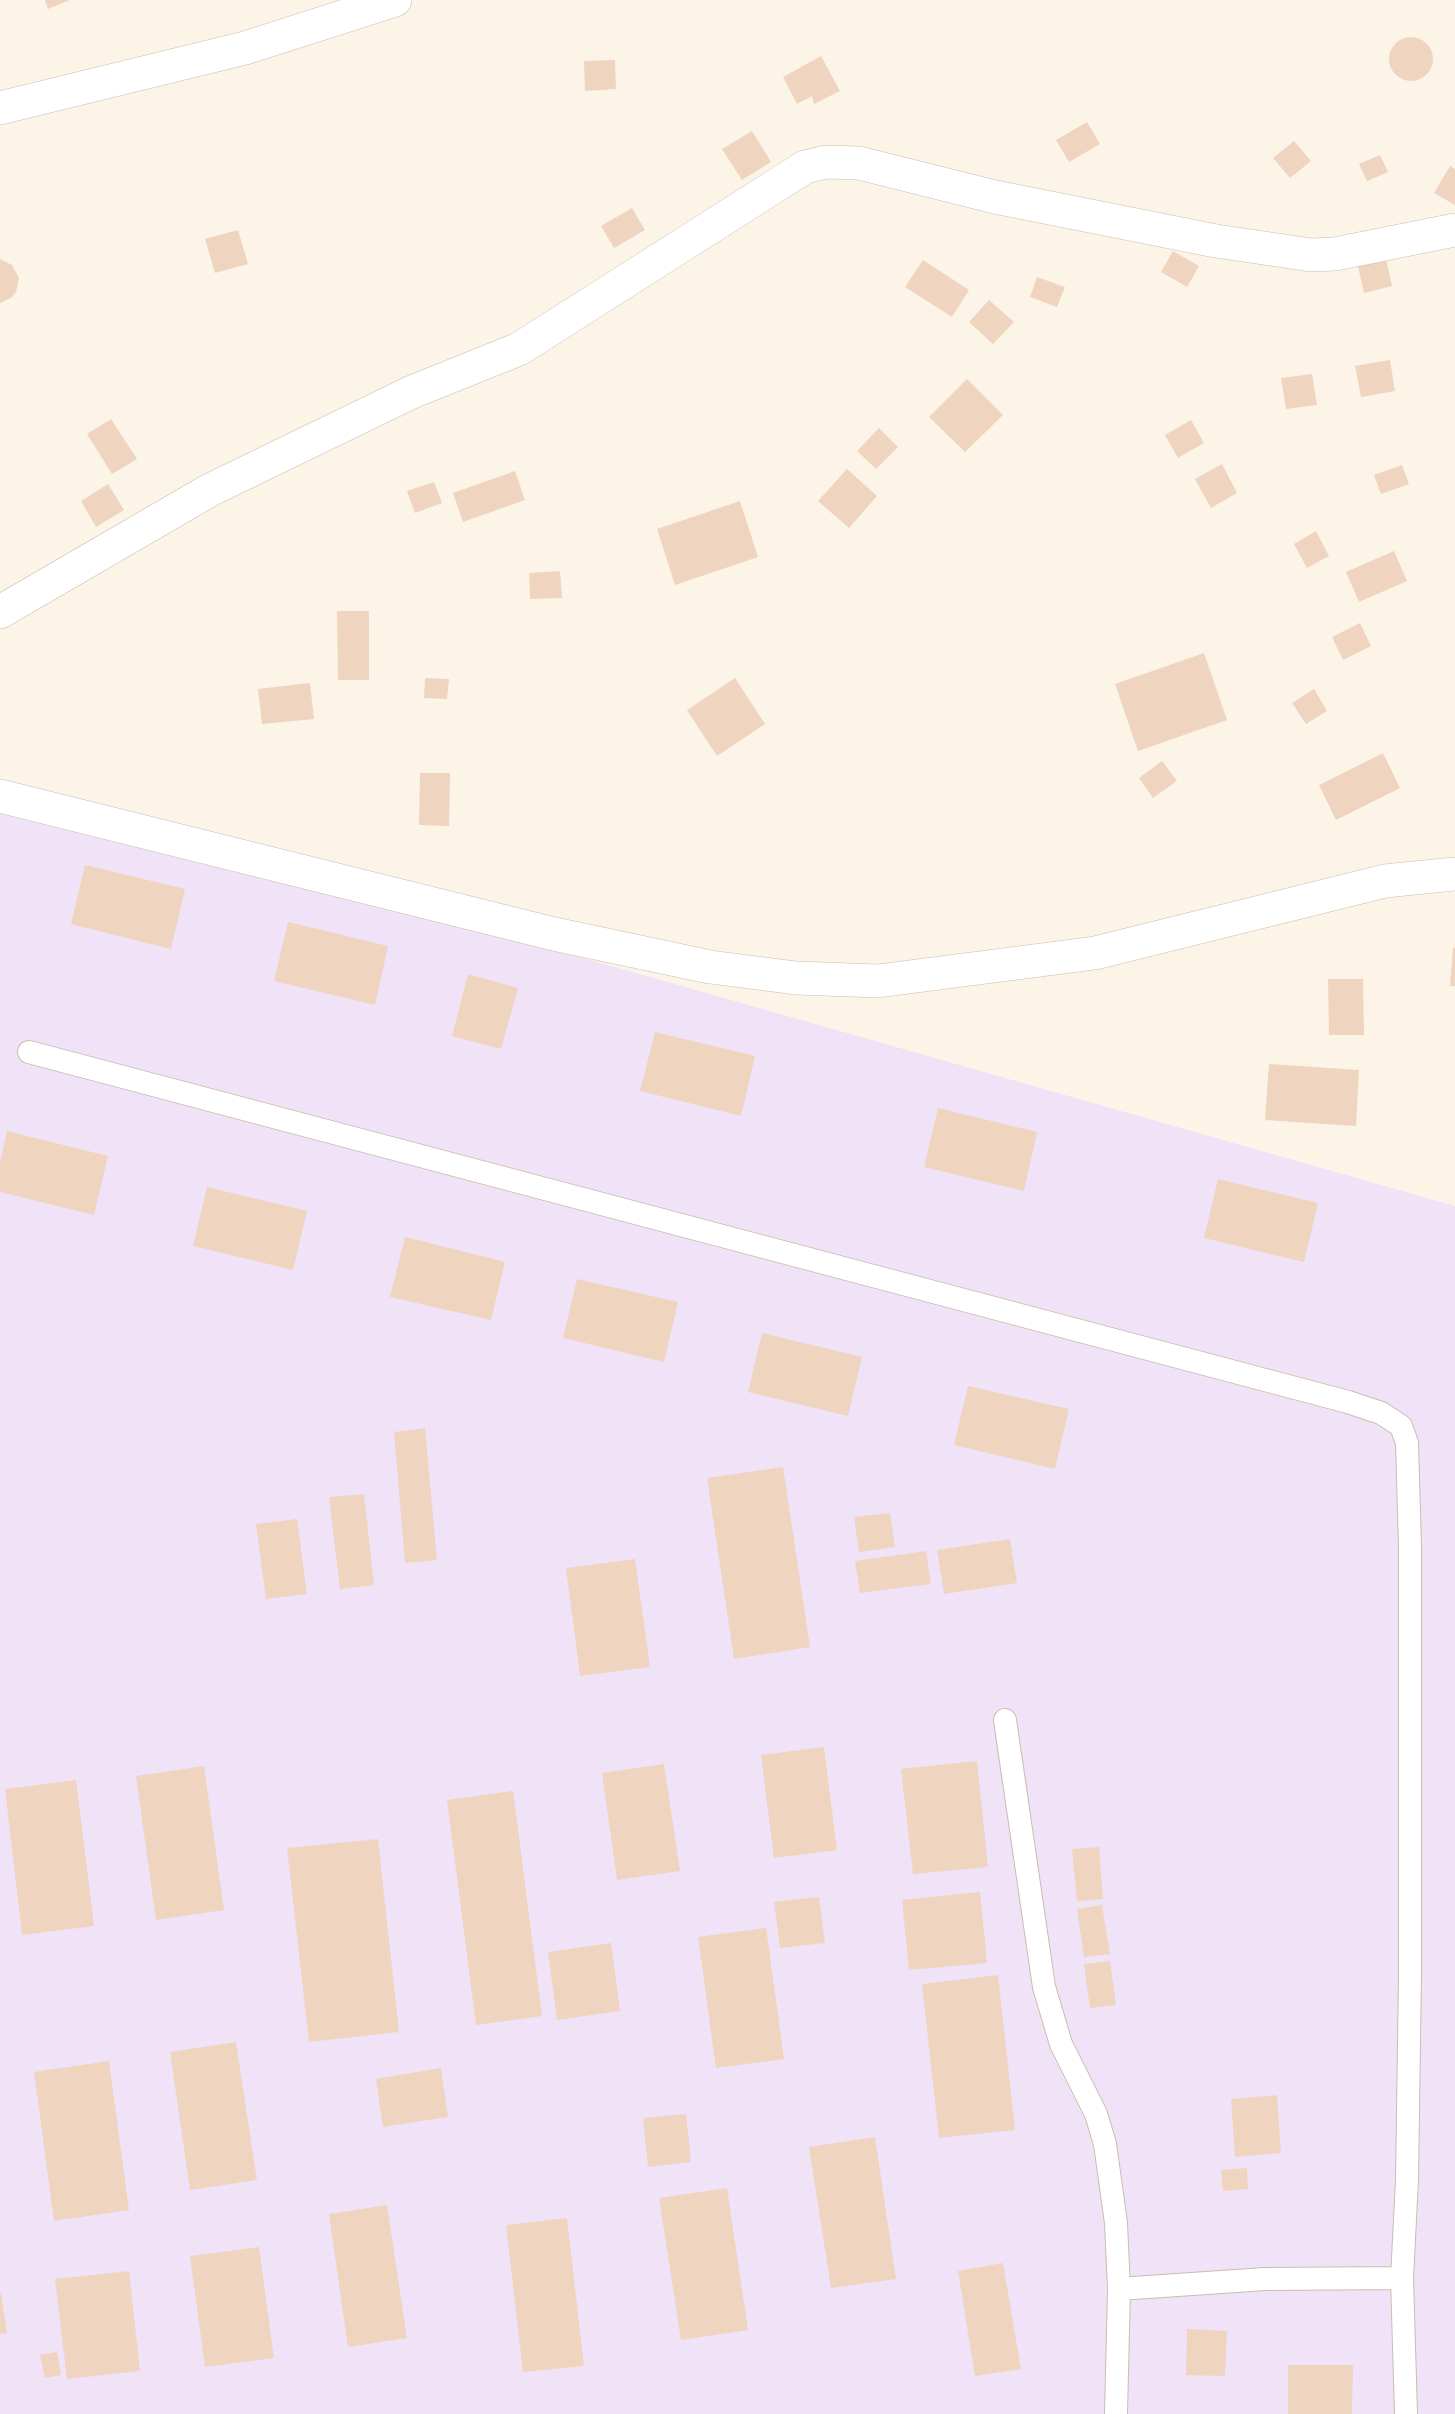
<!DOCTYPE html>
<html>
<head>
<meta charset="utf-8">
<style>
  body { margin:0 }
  canvas { display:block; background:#fbf4e7 }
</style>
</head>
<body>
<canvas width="1455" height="2414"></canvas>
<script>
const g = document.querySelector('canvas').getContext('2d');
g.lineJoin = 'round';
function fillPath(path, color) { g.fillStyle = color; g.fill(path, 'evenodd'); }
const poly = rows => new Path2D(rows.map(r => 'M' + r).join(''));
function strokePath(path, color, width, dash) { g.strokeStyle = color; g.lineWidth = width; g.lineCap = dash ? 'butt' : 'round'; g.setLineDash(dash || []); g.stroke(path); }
const education = poly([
  [0,792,1455,1206,1455,2414,0,2414]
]);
const building = poly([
  [45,0,70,0,48,9],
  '1389 59a22 22 0 1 1 44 0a22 22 0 1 1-44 0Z',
  [821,56,840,91,814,104,812,96,797,104,783,77],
  [615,60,616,89,585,91,584,61],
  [1087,122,1100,144,1069,162,1056,140],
  [752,131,771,162,742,180,722,149],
  [1294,141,1311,161,1290,178,1273,158],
  [1380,155,1388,172,1367,181,1359,164],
  [1450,166,1455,169,1455,205,1434,193],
  [632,208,645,230,614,248,601,226],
  [238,230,248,264,215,273,205,239],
  [1173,251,1199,266,1187,287,1161,272],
  [1385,255,1392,286,1364,293,1357,262],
  [0,259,12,265,19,278,16,292,11,298,0,303],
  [923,260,969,290,952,317,905,287],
  [1037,277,1065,287,1057,307,1030,297],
  [989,300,1014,322,993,344,969,322],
  [1390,360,1395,391,1361,397,1355,366],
  [1312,374,1317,405,1286,409,1281,378],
  [967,379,1003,415,965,452,929,417],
  [111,419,137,459,112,474,87,434],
  [1191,420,1204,443,1178,458,1165,435],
  [879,428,898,447,876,469,857,451],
  [1222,464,1237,493,1211,508,1195,479],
  [1402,465,1409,484,1381,494,1374,475],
  [847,469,877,496,849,528,818,501],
  [515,471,525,500,463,522,453,493],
  [434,482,442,503,415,513,407,491],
  [108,484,124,510,96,527,81,501],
  [740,501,758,557,675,585,657,529],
  [1316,531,1329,556,1307,568,1294,544],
  [1394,551,1407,581,1359,602,1346,572],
  [560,571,562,598,530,599,529,573],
  [337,611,369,611,369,680,338,680],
  [1360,623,1371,646,1343,660,1332,637],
  [1204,653,1227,720,1138,751,1115,684],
  [425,678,449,679,447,699,424,698],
  [735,678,765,724,717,756,687,710],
  [310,683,314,719,262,724,258,689],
  [1314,689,1327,711,1306,724,1292,703],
  [1383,753,1400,788,1336,820,1319,785],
  [1162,761,1177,781,1153,798,1139,778],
  [420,773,450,773,449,826,419,825],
  [85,865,185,889,171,949,71,924],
  [288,922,388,946,375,1005,274,981],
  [1453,948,1455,948,1455,986,1450,986],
  [468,974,518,988,501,1049,452,1036],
  [1328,979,1363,979,1364,1035,1329,1035],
  [655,1032,755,1056,741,1116,640,1091],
  [1269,1064,1359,1070,1356,1126,1265,1120],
  [938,1108,1037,1132,1024,1191,924,1167],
  [7,1131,108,1156,94,1215,0,1192,0,1162],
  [1218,1179,1318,1203,1304,1262,1204,1238],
  [207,1187,307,1211,293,1270,193,1246],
  [405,1237,505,1262,491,1320,390,1297],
  [577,1279,678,1302,664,1362,563,1338],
  [762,1333,862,1357,848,1416,748,1392],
  [968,1386,1069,1409,1055,1469,954,1445],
  [425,1428,437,1560,405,1563,394,1432],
  [783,1467,810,1647,734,1659,707,1478],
  [364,1494,374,1585,340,1589,329,1497],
  [890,1513,895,1547,859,1552,854,1517],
  [297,1519,307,1594,266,1599,256,1524],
  [1010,1539,1017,1583,944,1594,937,1550],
  [926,1551,931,1584,860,1593,855,1561],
  [635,1559,650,1667,580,1676,566,1568],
  [824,1747,837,1850,774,1858,761,1755],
  [977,1761,988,1867,913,1874,901,1769],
  [664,1764,680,1871,617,1880,602,1773],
  [204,1766,224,1910,156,1920,136,1776],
  [76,1780,94,1926,22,1935,5,1789],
  [513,1791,542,2016,476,2025,447,1800],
  [378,1839,399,2032,309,2042,287,1848],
  [1099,1847,1103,1899,1077,1901,1072,1849],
  [980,1892,987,1963,909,1970,902,1900],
  [819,1897,825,1943,780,1948,774,1902],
  [1102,1905,1110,1954,1084,1957,1077,1909],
  [766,1928,784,2059,716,2068,698,1937],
  [611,1943,620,2011,557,2020,548,1952],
  [1110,1961,1116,2005,1090,2008,1084,1964],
  [998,1975,1015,2130,939,2138,922,1984],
  [236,2042,257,2180,190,2190,170,2052],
  [109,2061,129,2210,54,2221,34,2072],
  [441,2068,448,2117,383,2127,376,2079],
  [1277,2095,1281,2153,1235,2157,1231,2099],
  [686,2114,691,2162,648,2167,643,2118],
  [875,2137,896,2279,831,2288,809,2147],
  [1247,2168,1248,2189,1223,2191,1221,2170],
  [727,2188,748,2330,681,2340,659,2198],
  [387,2205,407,2338,348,2347,329,2214],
  [567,2218,584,2366,523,2372,506,2225],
  [259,2247,274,2358,205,2367,190,2256],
  [1003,2263,1021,2369,975,2376,958,2271],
  [129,2271,140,2371,67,2379,55,2279],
  [1,2293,7,2333,0,2334,0,2294],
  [1187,2329,1227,2331,1225,2376,1186,2375],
  [57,2352,61,2375,45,2378,40,2355],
  [1288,2365,1353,2365,1352,2414,1288,2414]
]);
const service = poly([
  [29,1052,1348,1402,1381,1413,1401,1426,1407,1443,1410,1547,1410,1975,1407,2180,1402,2278,1265,2279,1119,2289],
  [1005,1720,1044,1987,1061,2044,1096,2114,1105,2144,1116,2223,1119,2289,1116,2414],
  [1402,2278,1406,2414]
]);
const minor = poly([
  [0,108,245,48,395,0],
  [0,612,210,490,412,392,519,349,805,167,826,162,859,163,995,197,1216,241,1311,255,1335,254,1455,230],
  [0,796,554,934,710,967,796,978,878,981,1095,953,1385,881,1455,874]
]);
fillPath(education, '#f1e3f7');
fillPath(building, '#efd4c0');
strokePath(service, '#ccbcae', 24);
strokePath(minor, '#ccbcae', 34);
strokePath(service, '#fff', 22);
strokePath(minor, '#fff', 33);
</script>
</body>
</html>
